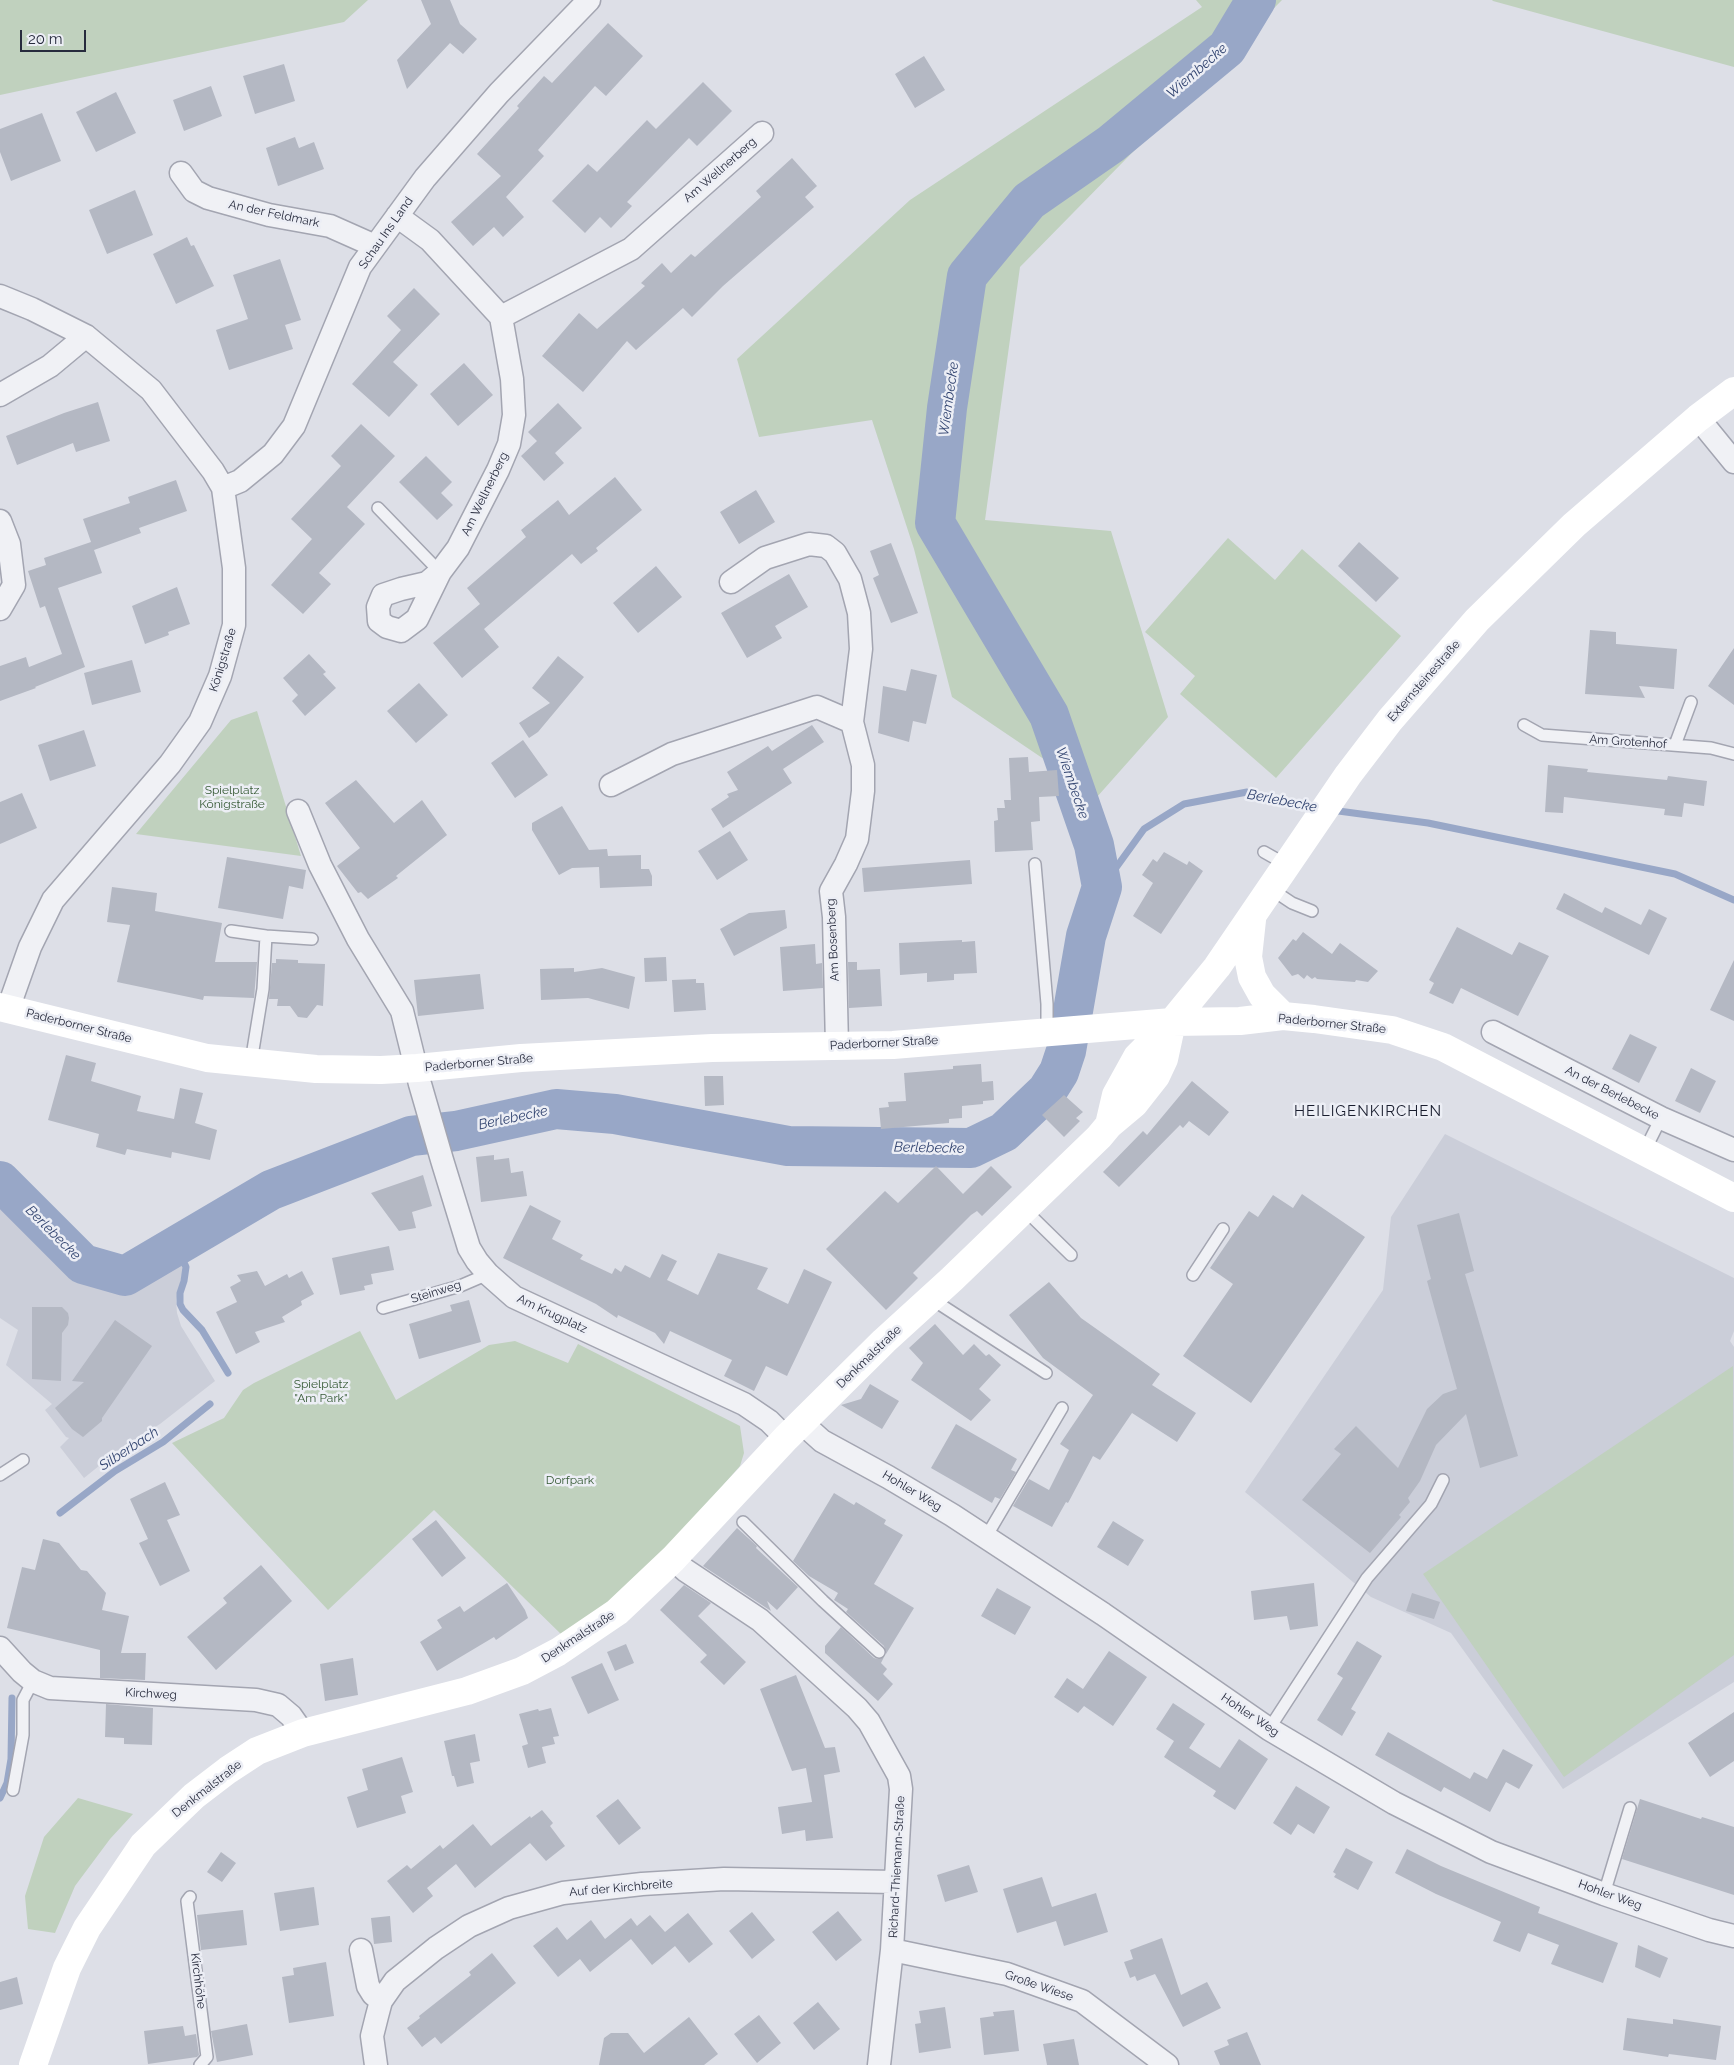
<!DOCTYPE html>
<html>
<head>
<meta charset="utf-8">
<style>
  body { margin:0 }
  #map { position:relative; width:1734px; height:2065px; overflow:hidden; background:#dddfe7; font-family:Raleway,sans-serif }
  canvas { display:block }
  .scale { position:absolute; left:20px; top:30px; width:66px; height:22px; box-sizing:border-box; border:2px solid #272b3d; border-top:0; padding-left:6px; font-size:15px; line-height:18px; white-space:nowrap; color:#272b3d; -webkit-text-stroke:4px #eceef5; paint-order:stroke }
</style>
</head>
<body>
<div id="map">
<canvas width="1734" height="2065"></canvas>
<div class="scale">20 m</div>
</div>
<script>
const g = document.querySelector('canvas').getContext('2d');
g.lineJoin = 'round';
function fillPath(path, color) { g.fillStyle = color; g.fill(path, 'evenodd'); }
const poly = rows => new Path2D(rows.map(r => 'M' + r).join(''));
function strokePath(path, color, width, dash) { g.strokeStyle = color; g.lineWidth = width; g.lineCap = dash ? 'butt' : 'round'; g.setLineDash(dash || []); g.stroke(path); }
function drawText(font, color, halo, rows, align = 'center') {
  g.font = font + ' Raleway,sans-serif'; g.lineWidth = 5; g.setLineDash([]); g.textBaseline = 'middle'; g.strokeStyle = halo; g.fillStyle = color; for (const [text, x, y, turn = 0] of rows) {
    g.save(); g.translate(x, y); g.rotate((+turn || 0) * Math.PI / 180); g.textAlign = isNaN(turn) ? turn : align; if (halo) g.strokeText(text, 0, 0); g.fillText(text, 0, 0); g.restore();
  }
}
const built = poly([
  [1445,1134,1734,1278,1734,1331,1730,1341,1734,1347,1734,1682,1563,1789,1451,1633,1371,1597,1245,1492,1383,1290,1391,1217],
  [0,1192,43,1237,88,1272,109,1279,150,1274,170,1260,181,1260,183,1270,176,1301,177,1313,181,1326,215,1381,160,1424,120,1449,84,1478,60,1447,69,1438,66,1437,45,1410,52,1404,6,1365,18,1330,0,1318]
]);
const green = poly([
  [0,0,368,0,344,22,0,95],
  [1196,0,1282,0,1020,267,985,520,1111,531,1168,717,1073,824,1060,770,952,697,914,549,872,420,759,437,737,359,910,200,1202,7],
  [1492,0,1734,0,1734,67,1493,1],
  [1228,538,1275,580,1302,549,1401,636,1276,778,1180,694,1195,676,1145,632],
  [257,711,301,856,136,834,231,720],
  [360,1331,396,1400,489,1345,515,1341,568,1363,578,1344,740,1426,744,1453,740,1466,668,1548,591,1622,564,1637,434,1510,328,1610,172,1443,224,1418,243,1390,254,1383],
  [1733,1366,1734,1655,1564,1777,1423,1574],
  [78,1798,133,1814,110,1839,75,1886,55,1933,28,1929,25,1896,44,1837]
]);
const stream = poly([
  [1331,810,1428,823,1675,874,1734,900],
  [1102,887,1144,829,1184,804,1247,792,1290,804,1318,808],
  [176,1245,186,1267,184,1281,180,1293,180,1304,183,1310,202,1330,228,1373],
  [60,1513,115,1471,163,1442,210,1404],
  [0,1798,7,1783,11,1759,12,1698]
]);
const river = poly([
  [0,1181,83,1264,125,1276,271,1190,411,1136,456,1131,556,1109,615,1114,788,1146,971,1148,1004,1132,1047,1091,1059,1072,1066,1051,1086,936,1102,887,1094,845,1049,715,935,523,947,408,967,276,1029,201,1111,144,1227,48,1256,0]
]);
const building = poly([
  [421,0,450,0,460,24,477,39,463,54,450,43,407,89,397,60,431,24],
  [608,23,643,56,606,96,595,86,538,150,544,156,506,197,524,217,503,237,494,227,473,246,451,222,501,176,477,154,519,108,517,106,544,76,552,83],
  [924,56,945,90,915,108,895,74],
  [284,64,295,101,255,114,243,76],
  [703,82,732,111,697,146,689,138,627,202,632,206,611,228,600,217,585,233,552,201,588,164,597,172,647,120,656,129],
  [211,86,222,116,184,131,173,100],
  [116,92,136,133,96,152,76,112],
  [42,113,61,161,11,181,0,152,0,129],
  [295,137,299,148,314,142,324,169,278,186,266,148],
  [792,158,817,186,805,197,814,207,723,286,692,317,683,308,636,350,627,341,583,392,542,356,579,313,597,329,645,286,641,283,662,263,671,273,691,254,695,257,761,197,756,191],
  [135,190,153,235,107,254,89,210],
  [187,237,191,246,194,245,214,286,176,304,153,254],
  [280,259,301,320,285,325,293,349,229,370,216,330,248,319,233,275],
  [414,288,440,314,393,362,418,385,389,417,352,384,401,330,387,316],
  [464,363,493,395,458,426,430,394],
  [98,402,110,441,76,452,73,443,17,465,6,436,64,413],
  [558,403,582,428,555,453,564,463,544,481,521,456,537,441,528,432],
  [361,424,395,456,347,507,365,524,319,573,331,584,303,614,271,585,312,539,291,519,341,466,331,456],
  [426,456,452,482,441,493,453,505,437,520,399,482],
  [615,477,642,510,596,548,598,551,581,564,572,554,484,629,499,647,462,678,433,643,480,604,467,588,526,537,521,530,558,500,569,515],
  [176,480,187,511,139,528,141,533,94,550,102,573,58,588,85,667,35,687,36,688,0,701,0,666,26,657,29,667,62,654,45,606,40,608,28,571,46,565,44,558,91,542,83,519,130,503,128,497],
  [756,490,775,522,739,544,720,512],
  [1359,542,1399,578,1376,602,1338,566],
  [891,543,918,613,891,623,873,578,879,575,870,551],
  [656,566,682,597,638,633,613,603],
  [789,574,808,607,775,626,782,638,747,658,721,613],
  [177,587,190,624,168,632,169,635,145,644,132,606],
  [1590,630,1616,632,1616,644,1677,649,1674,689,1639,686,1645,698,1585,694],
  [1734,648,1734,705,1708,686],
  [309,654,326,672,323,674,336,688,305,716,292,701,298,695,283,678],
  [558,656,584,677,538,732,529,738,519,723,550,703,532,688],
  [132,660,141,692,92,705,84,673],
  [911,669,937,675,926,724,913,721,909,742,878,733,883,686,906,691],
  [419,683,448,715,416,743,387,711],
  [812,725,824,742,783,769,792,783,723,828,711,809,729,797,727,794,738,790,727,772,768,746,772,751],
  [84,730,96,766,50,781,38,745],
  [523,740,548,775,515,798,491,763],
  [1028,757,1029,772,1057,770,1059,796,1039,797,1040,821,1031,822,1033,850,995,852,994,821,998,820,997,808,1005,808,1004,800,1011,800,1009,758],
  [1548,765,1588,769,1587,772,1667,780,1668,776,1707,781,1704,806,1684,803,1682,817,1664,815,1665,809,1564,797,1563,813,1545,812],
  [356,780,394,823,422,800,447,835,396,876,398,878,368,899,361,892,358,893,337,866,360,848,325,803],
  [22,793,37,828,0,844,0,802],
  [562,806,589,850,607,849,608,856,641,855,641,869,649,869,652,876,652,886,600,888,599,867,572,868,559,875,532,830,532,823],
  [730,831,748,860,717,880,698,851],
  [1164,852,1187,865,1189,861,1203,871,1161,934,1133,916,1153,883,1142,875,1153,859,1157,862],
  [227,857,306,870,303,889,289,886,283,919,218,908],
  [970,860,972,884,864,892,862,868],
  [112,887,157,893,155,911,222,923,215,962,257,962,254,998,204,996,203,1000,117,982,130,925,107,922],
  [1564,893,1602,913,1605,907,1641,925,1649,909,1667,918,1649,955,1556,909],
  [785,910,787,928,734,956,720,929,749,913],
  [1457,927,1512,955,1519,942,1549,956,1518,1016,1461,988,1453,1004,1429,993,1434,983,1429,980],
  [1303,932,1332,954,1340,943,1378,971,1368,982,1356,980,1355,982,1317,979,1315,977,1312,979,1307,975,1304,979,1298,974,1292,976,1278,958,1293,939,1296,941],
  [962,940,962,942,975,941,977,973,954,974,954,980,927,982,927,973,900,975,899,943],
  [815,944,816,964,822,963,823,988,783,991,780,947],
  [666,957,667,981,645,982,644,958],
  [276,959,298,960,298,963,325,964,323,1006,317,1005,307,1018,298,1017,290,1006,277,1006,278,999,269,999,272,963,276,963],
  [1734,960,1734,1021,1710,1010],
  [848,962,857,962,857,970,880,969,882,1006,849,1008],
  [574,968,574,972,602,968,635,977,629,1009,588,998,541,1000,540,969],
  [480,974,484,1009,418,1016,414,980],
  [696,979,696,983,704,983,706,1010,674,1012,672,980],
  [1630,1034,1657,1047,1639,1083,1612,1069],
  [66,1055,96,1063,91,1081,141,1096,137,1111,174,1119,180,1088,203,1093,195,1123,217,1130,210,1160,172,1152,171,1158,127,1149,125,1155,96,1147,99,1134,48,1120],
  [981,1064,982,1082,993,1081,994,1100,983,1101,983,1104,962,1106,962,1118,949,1119,949,1123,881,1129,879,1108,889,1107,888,1102,906,1101,904,1073,953,1069,953,1066],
  [1691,1068,1716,1081,1700,1113,1675,1101],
  [704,1076,723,1076,724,1105,705,1106],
  [1192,1081,1229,1112,1209,1136,1189,1121,1183,1128,1180,1125,1119,1187,1103,1172,1143,1131,1147,1135],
  [1064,1095,1083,1112,1076,1118,1080,1121,1064,1137,1042,1115],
  [494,1155,494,1160,509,1158,511,1173,523,1171,527,1196,481,1202,476,1157],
  [936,1166,963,1194,991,1166,1012,1187,982,1216,977,1211,971,1215,913,1273,918,1278,886,1310,826,1249,885,1191,898,1203],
  [423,1175,432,1206,412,1212,416,1228,399,1231,371,1193],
  [1302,1194,1365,1237,1251,1403,1183,1356,1233,1284,1210,1268,1249,1211,1258,1217,1273,1195,1293,1208],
  [530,1205,561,1221,552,1239,583,1255,580,1259,612,1274,615,1268,621,1272,625,1265,650,1278,662,1254,677,1261,667,1280,698,1295,718,1253,768,1268,757,1289,788,1304,804,1269,832,1282,787,1376,766,1366,754,1391,724,1376,732,1360,670,1331,664,1344,655,1333,618,1315,617,1318,596,1304,503,1258],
  [1459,1213,1474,1271,1465,1274,1518,1456,1480,1468,1466,1414,1436,1445,1420,1481,1408,1498,1410,1502,1399,1515,1401,1517,1370,1553,1302,1500,1341,1454,1334,1449,1356,1426,1398,1468,1427,1409,1443,1394,1457,1389,1427,1281,1431,1279,1417,1225],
  [389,1246,394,1270,371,1274,373,1284,364,1286,365,1290,340,1295,332,1258],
  [257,1271,265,1286,287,1274,289,1278,302,1271,314,1294,301,1301,302,1305,282,1317,285,1322,255,1332,260,1342,236,1354,216,1312,237,1302,230,1287,241,1281,237,1275],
  [1049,1282,1081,1318,1160,1374,1152,1385,1196,1413,1177,1442,1132,1413,1100,1460,1093,1456,1068,1503,1066,1502,1052,1527,1013,1506,1029,1479,1049,1490,1069,1450,1060,1444,1093,1395,1043,1358,1009,1315],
  [469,1300,481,1342,419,1359,409,1324,452,1311,450,1305],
  [32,1307,62,1307,68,1313,69,1318,68,1325,62,1333,61,1381,32,1379],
  [115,1320,152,1346,102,1418,102,1421,83,1437,72,1429,55,1408,84,1382,72,1381],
  [935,1324,963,1355,974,1344,986,1356,989,1354,1001,1365,979,1389,991,1400,971,1421,911,1380,923,1363,909,1348],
  [870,1384,899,1401,882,1429,841,1405,861,1399],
  [956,1424,1017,1459,1011,1470,1016,1472,1000,1499,995,1497,992,1503,931,1468],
  [165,1482,180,1515,167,1520,190,1571,160,1586,139,1543,148,1539,130,1499],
  [834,1493,854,1505,856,1502,886,1520,884,1524,903,1535,874,1584,914,1608,886,1654,884,1646,846,1612,848,1609,834,1600,838,1593,809,1576,793,1561],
  [436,1520,466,1558,442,1577,412,1539],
  [1113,1521,1144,1540,1128,1566,1097,1547],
  [737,1528,757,1546,756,1548,798,1587,777,1610,767,1601,771,1611,703,1566],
  [43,1539,59,1543,81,1570,87,1571,106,1593,102,1610,129,1616,121,1653,146,1653,145,1680,100,1678,100,1650,7,1628,22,1567,35,1570],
  [261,1565,292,1601,216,1670,187,1637,227,1603,223,1598],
  [507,1583,525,1610,528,1618,496,1640,494,1637,437,1671,420,1642,442,1628,437,1620,460,1606,464,1612],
  [1314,1583,1318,1626,1290,1630,1287,1616,1254,1620,1251,1591],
  [684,1585,711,1603,698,1616,746,1662,724,1685,700,1662,707,1655,660,1610],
  [997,1588,1031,1607,1015,1635,981,1616],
  [1412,1593,1440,1602,1434,1619,1406,1611],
  [841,1627,874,1658,878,1659,884,1657,881,1663,887,1669,883,1674,893,1684,878,1701,825,1653,825,1646],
  [1357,1641,1382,1656,1351,1709,1356,1712,1342,1736,1317,1720,1343,1678,1337,1674],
  [626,1644,634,1663,615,1671,607,1652],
  [1109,1651,1147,1677,1113,1726,1084,1706,1078,1713,1054,1697,1067,1678,1083,1689],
  [353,1658,358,1695,325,1701,320,1664],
  [602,1663,619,1700,588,1714,571,1677],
  [796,1675,825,1748,835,1747,840,1772,824,1775,833,1838,806,1841,805,1830,782,1834,778,1807,812,1802,806,1768,792,1771,760,1689],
  [1173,1703,1205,1724,1189,1748,1220,1768,1239,1739,1268,1759,1235,1810,1213,1796,1216,1791,1164,1757,1174,1741,1156,1729],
  [106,1704,153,1708,152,1745,124,1744,124,1738,105,1737],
  [551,1708,559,1736,553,1737,555,1744,542,1747,546,1763,528,1768,522,1746,528,1744,519,1714,538,1709,539,1711],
  [1734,1712,1734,1761,1710,1777,1688,1743],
  [1388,1732,1470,1779,1474,1772,1487,1779,1503,1749,1533,1765,1519,1789,1506,1782,1490,1812,1444,1787,1441,1792,1375,1755],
  [475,1734,480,1761,470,1763,474,1783,457,1787,454,1776,452,1776,444,1741],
  [402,1757,413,1792,401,1796,406,1813,357,1828,347,1797,368,1790,362,1769],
  [1296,1786,1330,1807,1314,1834,1298,1824,1291,1835,1273,1823],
  [618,1799,641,1828,619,1845,596,1816],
  [1640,1799,1701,1819,1702,1817,1734,1827,1734,1895,1622,1859],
  [542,1810,553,1823,550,1826,565,1846,546,1861,530,1843,475,1888,456,1864,427,1888,433,1896,413,1913,387,1881,407,1865,411,1869,440,1845,443,1849,473,1824,491,1846,530,1816,531,1818],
  [1346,1848,1373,1862,1358,1890,1334,1877,1336,1874,1333,1872],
  [1407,1849,1441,1866,1540,1907,1538,1913,1618,1943,1603,1983,1551,1964,1559,1945,1528,1933,1520,1952,1493,1941,1501,1922,1499,1921,1436,1894,1395,1873],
  [221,1852,236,1863,222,1882,207,1872],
  [969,1865,978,1892,945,1902,937,1875],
  [1042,1877,1052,1907,1096,1893,1108,1932,1064,1946,1056,1921,1017,1933,1003,1889],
  [314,1887,319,1925,280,1931,274,1893],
  [243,1910,247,1945,201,1950,197,1915],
  [838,1911,862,1940,836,1961,812,1932],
  [752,1912,775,1940,752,1959,729,1931],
  [688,1913,713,1944,689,1963,675,1946,652,1965,631,1939,590,1972,580,1959,558,1977,533,1946,557,1927,567,1940,591,1920,605,1939,631,1918,637,1926,650,1915,665,1932],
  [390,1916,392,1942,374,1944,371,1918],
  [1162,1938,1181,1995,1207,1982,1221,2008,1183,2027,1155,1974,1137,1981,1135,1976,1130,1978,1124,1962,1133,1959,1130,1950],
  [1638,1945,1668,1958,1660,1978,1635,1967],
  [492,1953,516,1983,441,2044,435,2037,422,2047,407,2028,420,2018,419,2016,471,1975,469,1972],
  [326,1962,334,2016,289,2023,282,1977,294,1975,293,1968],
  [17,1977,23,2004,0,2010,0,1982],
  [818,2002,840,2029,814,2050,793,2023],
  [945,2007,951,2048,919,2053,915,2024,921,2023,919,2011],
  [1014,2010,1019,2051,984,2055,980,2018,994,2016,993,2012],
  [759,2015,781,2043,757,2063,734,2034],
  [689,2017,718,2054,704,2065,599,2065,604,2038,611,2033,628,2033,644,2053],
  [1627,2018,1673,2024,1673,2019,1721,2026,1716,2060,1669,2054,1668,2057,1623,2050],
  [247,2024,253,2055,217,2062,211,2031],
  [183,2026,185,2036,196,2034,199,2055,197,2057,148,2064,144,2031],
  [1247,2032,1261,2065,1220,2065,1214,2051,1229,2045,1227,2040],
  [1074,2039,1079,2065,1047,2065,1043,2044]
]);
const lane = poly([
  [378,508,440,572],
  [1524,725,1542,735,1711,748,1734,754],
  [1675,745,1691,702],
  [1264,852,1287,865],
  [1035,864,1047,1004,1047,1032],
  [1271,889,1292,903,1312,911],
  [231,931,266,936],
  [251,1062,263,989,266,936,312,939],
  [1644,1152,1661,1118],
  [1024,1209,1071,1255],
  [1193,1275,1223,1229],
  [934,1294,941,1305,1046,1373],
  [383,1308,460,1286,488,1274],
  [0,1475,23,1460],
  [743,1522,823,1601,879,1652],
  [986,1537,1062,1408],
  [1269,1729,1367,1578,1431,1504,1443,1480],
  [13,1790,23,1735,23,1700,33,1681],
  [1604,1894,1630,1808],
  [190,1897,187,1901,207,2057,200,2065]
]);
const street = poly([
  [181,173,194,191,208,198,269,215,330,226,375,246],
  [397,216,430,240,501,317,631,249,762,133],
  [0,296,32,309,86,336,151,390,213,471,223,488,234,568,234,625,220,676,200,722,170,764,53,900,30,947,8,1009],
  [0,395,50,366,86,336],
  [1698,418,1734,462],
  [223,488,240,481,273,454,294,426,360,267,425,178,499,93,589,0],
  [0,521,9,544,14,585,0,609],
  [440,572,427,583,401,589,383,595,378,607,379,621,387,627,401,631,417,619,440,572,458,548,498,470,509,444,514,415,512,379,501,317],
  [731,582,765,558,809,544,826,546,835,553,850,579,859,613,861,649,852,722,863,765,863,791,857,839,846,864,831,891,834,917,837,1046],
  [611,785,672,754,817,707,852,722],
  [298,811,320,865,358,939,402,1011,420,1084,442,1160,469,1248,477,1261,488,1274,514,1297,744,1404,769,1421,786,1438],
  [1493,1032,1661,1118,1734,1150],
  [802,1423,822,1441,888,1477,952,1515,1103,1614,1269,1729,1394,1803,1491,1852,1604,1894,1709,1930,1734,1936],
  [673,1559,685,1570,760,1620,857,1708,869,1722,899,1776,901,1789,892,1950,879,2065],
  [0,1648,22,1672,33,1681,50,1688,256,1700,278,1705,291,1716,303,1733],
  [361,1950,368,1986,373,1994,381,2001],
  [892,1950,1007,1974,1082,2001,1167,2065],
  [376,2065,372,2036,377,2016,381,2001,395,1981,436,1948,469,1926,509,1908,563,1893,642,1884,724,1879,895,1882]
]);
const secondary = poly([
  [1252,920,1248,957,1252,977,1262,995,1283,1016],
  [0,1007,207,1058,316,1069,381,1070,417,1068,521,1058,712,1048,893,1045,1172,1022,1240,1021,1283,1016,1314,1019,1392,1030,1443,1047,1734,1198],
  [1109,1125,1116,1095,1137,1057,1172,1022,1217,967,1348,775,1390,720,1477,620,1574,525,1698,418,1734,391],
  [33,2065,67,1968,87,1928,143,1845,194,1796,228,1770,257,1751,303,1733,467,1691,522,1671,558,1652,617,1612,673,1559,786,1438,884,1341,952,1279,1099,1137,1109,1125,1134,1104,1156,1076,1164,1059,1172,1022]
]);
const streetNames = [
  ["Am Wellnerberg",720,170,-41],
  ["An der Feldmark",274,214,12],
  ["Schau Ins Land",386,233,-55],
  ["Am Wellnerberg",485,494,-64],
  ["Königstraße",223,660,-73],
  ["Externsteinestraße",1424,681,-49],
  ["Am Grotenhof",1628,742,4],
  ["Am Bosenberg",833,940,-93],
  ["Paderborner Straße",1332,1024,6],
  ["Paderborner Straße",79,1026,14],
  ["Paderborner Straße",884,1043,-3],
  ["Paderborner Straße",479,1063,-5],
  ["An der Berlebecke",1612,1093,27],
  ["Steinweg",436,1292,-17],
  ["Am Krugplatz",552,1314,25],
  ["Denkmalstraße",869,1357,-44],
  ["Hohler Weg",912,1491,31],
  ["Denkmalstraße",578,1637,-33],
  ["Kirchweg",151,1694,3],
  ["Hohler Weg",1250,1715,34],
  ["Denkmalstraße",207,1789,-38],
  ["Richard-Thiemann-Straße",897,1867,-87],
  ["Auf der Kirchbreite",621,1888,-5],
  ["Hohler Weg",1610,1895,20],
  ["Kirchhöhe",198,1981,83],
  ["Große Wiese",1039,1986,19]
];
const parkNames = [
  ["Spielplatz",232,790],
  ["Königstraße",232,804],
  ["Spielplatz",321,1384],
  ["\"Am Park\"",321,1398],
  ["Dorfpark",570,1480]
];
const waterNames = [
  ["Wiembecke",1197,71,-41],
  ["Wiembecke",949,399,-82],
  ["Wiembecke",1072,783,71],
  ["Berlebecke",1282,801,11],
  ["Berlebecke",513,1118,-12],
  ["Berlebecke",929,1148,1],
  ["Berlebecke",53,1233,45],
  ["Silberbach",129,1449,-33]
];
const quarterNames = [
  ["HEILIGENKIRCHEN",1368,1111]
];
fillPath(built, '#cbced9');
fillPath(green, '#c0d1be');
strokePath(stream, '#98a7c7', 7);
strokePath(river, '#98a7c7', 40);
fillPath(building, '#b4b8c3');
strokePath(lane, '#a3a5b1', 14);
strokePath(street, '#a3a5b1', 25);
strokePath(lane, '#f0f1f5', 11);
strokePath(street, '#f0f1f5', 22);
strokePath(secondary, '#fff', 28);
drawText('12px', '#272b3d', '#eceef5', streetNames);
drawText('12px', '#355934', '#eceef5', parkNames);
drawText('italic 14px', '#324470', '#eceef5', waterNames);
g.letterSpacing = '1px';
drawText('15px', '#191d2e', '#eceef5', quarterNames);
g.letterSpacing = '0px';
</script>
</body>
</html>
